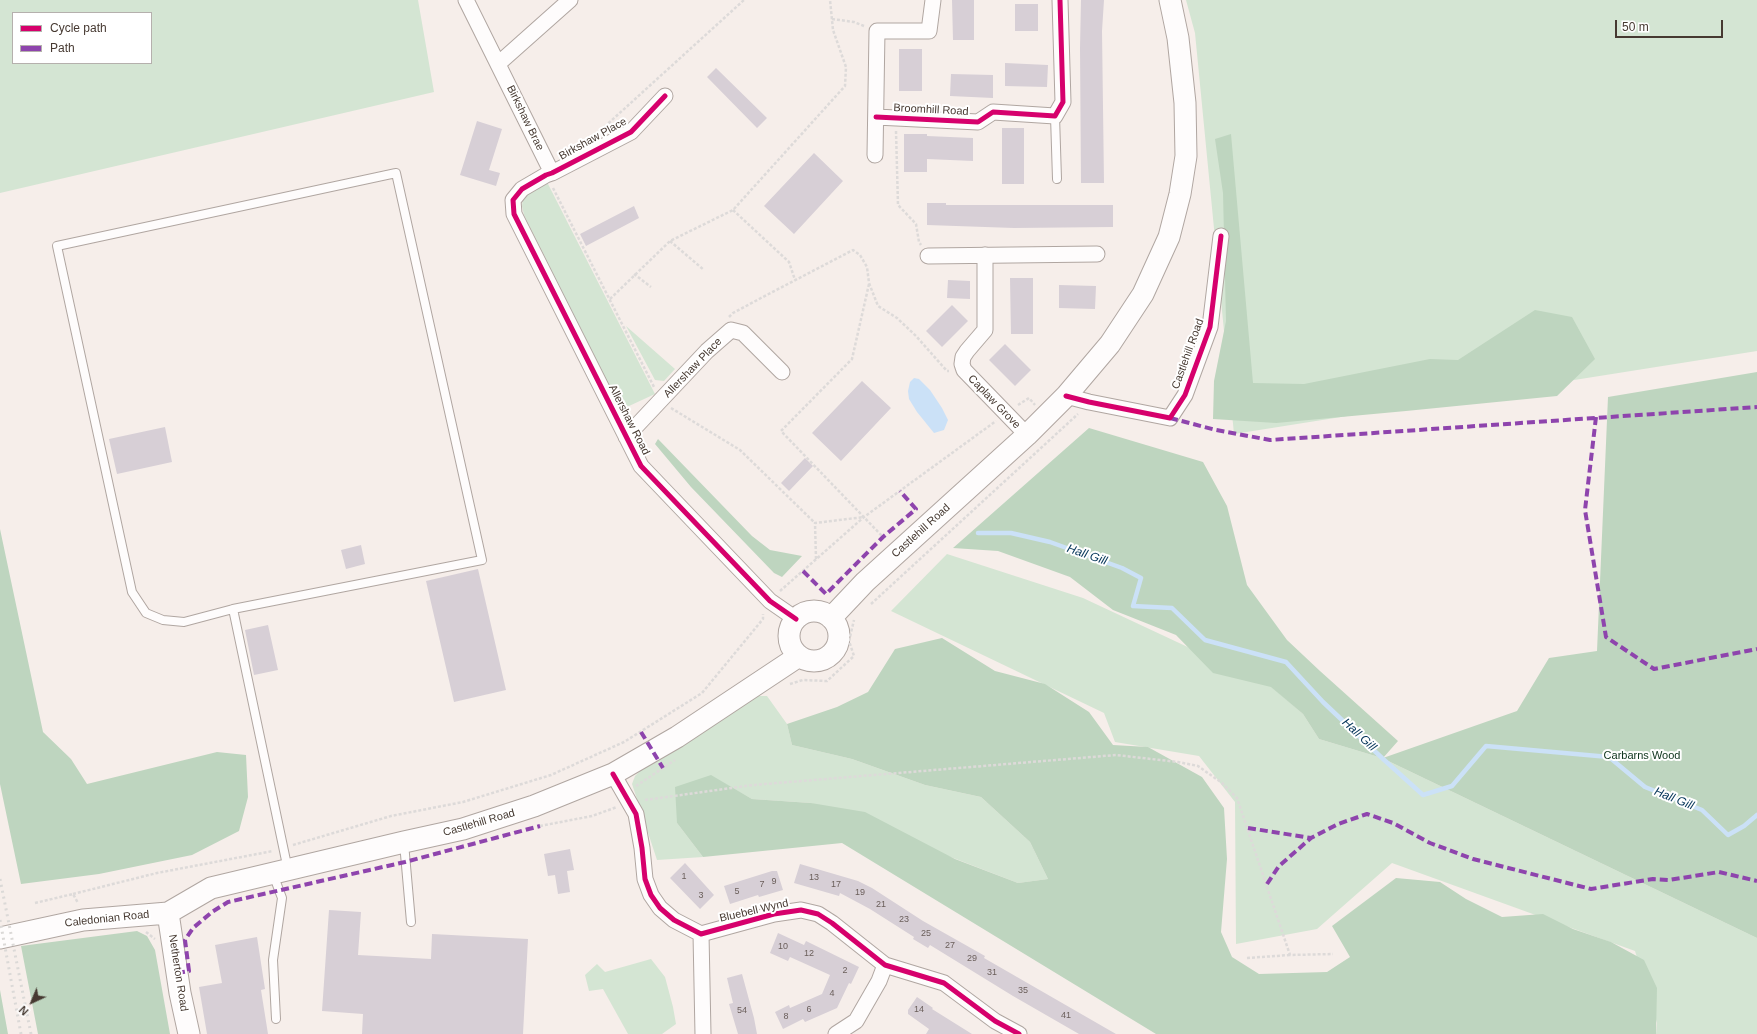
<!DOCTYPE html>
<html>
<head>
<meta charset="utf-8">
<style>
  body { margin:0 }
  #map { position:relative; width:1757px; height:1034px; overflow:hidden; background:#f6eeea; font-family:Helvetica,sans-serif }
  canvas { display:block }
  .legend { position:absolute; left:12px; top:12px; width:140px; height:52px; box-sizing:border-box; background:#fff; border:1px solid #b5b0ad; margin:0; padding:5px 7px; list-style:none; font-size:12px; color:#463931 }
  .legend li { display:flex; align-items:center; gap:8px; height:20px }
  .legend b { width:20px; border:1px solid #b5b0ad }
  .north { position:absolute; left:12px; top:982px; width:40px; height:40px; -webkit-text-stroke:3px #fff; paint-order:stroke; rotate:224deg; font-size:11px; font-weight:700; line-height:16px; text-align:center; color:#463931 }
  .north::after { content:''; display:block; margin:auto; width:14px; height:18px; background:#463931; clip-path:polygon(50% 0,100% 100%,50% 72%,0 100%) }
  .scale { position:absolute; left:1615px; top:20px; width:108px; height:18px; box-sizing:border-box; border:2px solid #463931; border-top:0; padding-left:5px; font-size:12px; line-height:14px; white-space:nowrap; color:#463931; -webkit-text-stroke:3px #fff; paint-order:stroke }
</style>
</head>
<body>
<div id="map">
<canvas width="1757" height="1034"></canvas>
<ul class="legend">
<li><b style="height:5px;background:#d6006c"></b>Cycle path</li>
<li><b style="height:5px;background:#8e44ad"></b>Path</li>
</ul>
<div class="north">N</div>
<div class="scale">50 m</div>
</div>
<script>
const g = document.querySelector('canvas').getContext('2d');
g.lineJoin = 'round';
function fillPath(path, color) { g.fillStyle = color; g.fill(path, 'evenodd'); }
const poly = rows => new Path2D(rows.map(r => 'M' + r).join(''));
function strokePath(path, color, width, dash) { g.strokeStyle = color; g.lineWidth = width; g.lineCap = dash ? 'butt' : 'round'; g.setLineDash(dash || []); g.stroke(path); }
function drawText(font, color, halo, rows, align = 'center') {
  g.font = font + ' Helvetica,sans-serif'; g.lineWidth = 4; g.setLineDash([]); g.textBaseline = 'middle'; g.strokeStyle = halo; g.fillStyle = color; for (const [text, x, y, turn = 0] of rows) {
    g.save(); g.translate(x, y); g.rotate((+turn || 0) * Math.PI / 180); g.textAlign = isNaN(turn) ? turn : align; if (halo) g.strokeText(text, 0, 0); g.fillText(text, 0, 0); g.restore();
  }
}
const green = poly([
  [0,0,418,0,434,92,0,193],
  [13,13,151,13,151,63,13,63],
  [1186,0,1757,0,1757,351,1234,434,1195,33],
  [547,182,655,394,629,406,622,405,616,400,524,215,522,206,523,197],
  [626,326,675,369,664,381,655,380],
  [947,554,1083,598,1271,686,1303,714,1319,739,1382,758,1757,938,1757,1034,1656,1034,1657,1023,1635,951,1392,863,1317,929,1236,944,1235,802,1199,756,1115,742,1104,713,891,611],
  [747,696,767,696,787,724,792,745,852,759,925,785,981,797,1030,842,1048,879,1018,883,811,803,752,799,711,776,677,823,703,857,657,860,632,784,635,776,643,768],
  [651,959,665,977,673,1007,676,1024,662,1034,628,1034,603,989,589,991,585,975,597,964,605,972]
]);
const forest = poly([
  [1231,134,1253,383,1304,384,1430,359,1458,360,1535,310,1572,317,1595,359,1557,396,1406,411,1276,423,1213,419,1214,381,1226,321,1223,193,1215,139],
  [1757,372,1757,938,1382,758,1319,739,1303,714,1271,687,1213,673,1176,635,1113,610,1070,577,998,551,953,548,1089,428,1203,462,1227,506,1247,585,1287,640,1320,671,1398,741,1383,758,1517,711,1549,658,1597,651,1608,397],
  [658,439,752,536,770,550,802,556,782,577,774,573,691,487,655,444],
  [0,529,43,732,71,759,87,784,217,752,246,755,248,797,239,831,192,855,99,874,21,884,0,784],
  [942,638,995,671,1045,684,1089,712,1113,745,1148,747,1202,777,1224,808,1227,859,1221,932,1232,957,1259,974,1327,972,1350,957,1332,926,1396,878,1440,882,1466,899,1502,917,1543,914,1573,929,1611,942,1644,960,1657,988,1656,1034,1156,1034,842,843,703,857,677,823,675,787,711,775,752,799,811,803,865,812,955,859,1018,883,1048,879,1030,842,981,797,925,785,852,759,792,745,787,724,837,707,868,692,895,649],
  [137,931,147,936,155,950,170,1034,38,1034,21,946],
  [0,990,8,1034,0,1034]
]);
const water = poly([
  [914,378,919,379,930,390,942,408,948,420,944,430,934,433,917,412,909,399,908,391,910,382]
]);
const stream = poly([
  [978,533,1011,533,1050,542,1122,568,1141,578,1133,606,1172,608,1205,640,1286,662,1323,702,1382,758,1423,795,1452,786,1486,746,1609,757,1645,787,1702,810,1728,835,1744,826,1757,815]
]);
const building = poly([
  [952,0,974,0,974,40,953,40],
  [1081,0,1104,0,1102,31,1104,183,1081,183,1080,48],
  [1015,4,1038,4,1038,31,1015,31],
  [899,49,922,49,922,91,899,91],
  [1005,63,1048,65,1047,87,1005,86],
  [716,68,767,118,757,128,707,77],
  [951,74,993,75,993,98,950,96],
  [477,121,502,129,489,170,500,173,496,186,460,175],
  [1002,128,1024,128,1024,184,1002,184],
  [904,134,927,134,927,136,973,138,973,161,927,159,927,172,904,172],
  [814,153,843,181,794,234,764,206],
  [927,203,946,203,946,205,1113,205,1113,227,1014,228,927,225],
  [634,206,639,218,586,246,580,234],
  [1010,278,1033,278,1033,334,1011,334],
  [948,280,970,281,970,299,947,298],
  [1059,285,1096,286,1095,309,1059,308],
  [952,305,968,321,942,347,926,331],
  [1005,344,1031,370,1015,386,989,360],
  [862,381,891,408,841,461,812,433],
  [165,427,172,462,117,474,109,439],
  [805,458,813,466,789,491,781,483],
  [361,545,365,564,346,569,341,550],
  [478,569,506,690,454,702,426,581],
  [268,625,278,670,254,675,245,630],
  [570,849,574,870,567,871,570,892,558,894,555,875,548,876,544,854],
  [685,863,714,895,700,909,670,878],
  [800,864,858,881,872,888,923,921,985,956,984,958,1116,1034,1079,1034,1013,996,930,945,928,948,913,939,914,937,870,909,840,893,839,896,794,883],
  [772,871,777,871,783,890,759,897,758,895,730,904,724,886],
  [329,910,361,912,358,955,431,959,432,934,528,939,523,1034,362,1034,363,1014,322,1011],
  [778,933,804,945,806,941,859,967,851,984,849,983,837,1008,805,1022,803,1019,783,1029,775,1012,789,1005,790,1008,822,994,830,975,790,957,788,961,770,953],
  [257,937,265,989,261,990,268,1034,207,1034,199,987,222,983,215,945],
  [742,974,754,1018,757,1034,738,1034,729,1004,733,1003,727,978],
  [917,997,933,1008,932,1009,972,1034,926,1034,929,1029,908,1014,908,1010]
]);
const path = poly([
  [832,19,854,22,864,26],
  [601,130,744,0],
  [896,131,898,205,916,224,919,242,921,245],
  [553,188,654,387],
  [733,210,789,262,795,280],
  [670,241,704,270],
  [634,274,651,287],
  [869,284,852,359,781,431,883,537],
  [610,299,670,241,733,210,845,86,846,67,833,30,830,0],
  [729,317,733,313,761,298,853,250,860,255,867,267,869,283,878,306,897,318,916,336,947,371,949,371],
  [1018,405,1029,398,1035,405],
  [671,408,740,450,815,523],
  [816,559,815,523,864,517],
  [780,591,864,517,996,421],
  [871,604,1078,414],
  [790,684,803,680,827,681,854,656,849,641,854,620],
  [636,786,675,760],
  [645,800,753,785,1116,755,1178,762,1198,766,1222,783,1237,798,1290,955,1333,954],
  [540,826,592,816,617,807],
  [293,845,391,816,463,802,551,775,624,742,702,693,763,619,763,614],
  [73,894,157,873,273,851],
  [35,903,73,894,78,903],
  [146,932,155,939],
  [1247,958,1290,955]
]);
const service = poly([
  [1055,116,1057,179],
  [396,173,482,560,233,609,184,622,163,620,146,613,132,592,57,246,396,173],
  [233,609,288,870],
  [404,843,411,922],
  [273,874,282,898,273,960,276,1019]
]);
const minor = poly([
  [466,0,552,173],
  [498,64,570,0],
  [665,96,631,132,552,173,546,175,522,189,513,200,514,214,641,466,770,601,796,619],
  [876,117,978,122,993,112,1055,116,1063,102,1060,0],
  [875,155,877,31,929,31,933,0],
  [985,255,985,330,967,351,963,357,962,364,964,370,1027,435],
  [928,256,1097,254],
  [1066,396,1089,402,1170,418,1185,395,1210,327,1221,236],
  [626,437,707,351,731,330,743,333,782,372],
  [613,774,636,814,642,848,645,879,651,895,660,908,674,920,701,934,774,914,801,910,818,914,832,923,885,965,944,983,995,1021,1019,1034],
  [701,934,703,1034],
  [836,1034,856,1021,879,981,885,965]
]);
const secondary = poly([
  '789 636a25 25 0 1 1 50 0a25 25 0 1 1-50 0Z',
  [831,618,865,582,1027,435,1066,396,1110,344,1143,294,1169,237,1180,194,1186,156,1185,103,1178,38,1170,0],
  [168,913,180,993,189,1034],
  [0,938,83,920,168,913,211,888,404,842,463,829,534,806,613,774,677,737,799,656]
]);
const rail = poly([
  [0,879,31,1034],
  [0,920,21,1034]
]);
const quiet = poly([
  [1596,417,1585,510,1606,637,1654,669,1757,649],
  [1170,418,1216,430,1270,440,1757,407],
  [803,571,826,594,883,537,916,509,900,491],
  [641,732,663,768],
  [1248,828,1311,838],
  [1267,884,1279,866,1311,838,1338,824,1367,814,1393,823,1430,843,1473,859,1591,889,1653,879,1669,880,1719,872,1757,881],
  [177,973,189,971,185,940,193,928,212,912,228,902,405,862,540,826]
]);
const cycleway = poly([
  [665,96,631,132,552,173,546,175,522,189,513,200,514,214,641,466,770,601,796,619],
  [876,117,978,122,993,112,1055,116,1063,102,1060,0],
  [1066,396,1089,402,1170,418,1185,395,1210,327,1221,236],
  [613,774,636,814,642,848,645,879,651,895,660,908,674,920,701,934,774,914,801,910,818,914,832,923,885,965,944,983,995,1021,1019,1034]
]);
const numberNames = [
  ["1",684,877],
  ["13",814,878],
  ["9",774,882],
  ["7",762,885],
  ["17",836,885],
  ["5",737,892],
  ["19",860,893],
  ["3",701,896],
  ["21",881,905],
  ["23",904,920],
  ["25",926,934],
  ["27",950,946],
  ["10",783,947],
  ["12",809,954],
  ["29",972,959],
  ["2",845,971],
  ["31",992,973],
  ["35",1023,991],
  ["4",832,994],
  ["6",809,1010],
  ["14",919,1010],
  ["54",742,1011],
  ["41",1066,1016],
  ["8",786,1017]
];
const streetNames = [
  ["Broomhill Road",931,110,3],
  ["Birkshaw Brae",525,118,64],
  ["Birkshaw Place",593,139,-29],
  ["Castlehill Road",1188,354,-70],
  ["Allershaw Place",693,368,-46],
  ["Caplaw Grove",994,402,46],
  ["Allershaw Road",629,420,63],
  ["Castlehill Road",921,531,-42],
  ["Castlehill Road",479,823,-16],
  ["Bluebell Wynd",754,911,-13],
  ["Caledonian Road",107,919,-6],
  ["Netherton Road",178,973,81]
];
const parkNames = [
  ["Carbarns Wood",1642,756]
];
const waterNames = [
  ["Hall Gill",1087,555,19],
  ["Hall Gill",1359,735,43],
  ["Hall Gill",1674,799,22]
];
fillPath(green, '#d4e5d3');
fillPath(forest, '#bed5bf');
fillPath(water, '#cbe1f7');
strokePath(stream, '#cbe1f7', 4.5);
fillPath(building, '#d7cfd6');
strokePath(service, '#b0a6a1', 10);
strokePath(minor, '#b0a6a1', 17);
strokePath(secondary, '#b0a6a1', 23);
strokePath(path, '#dddad9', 2.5, [3, 2]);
strokePath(service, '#fefcfc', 8);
strokePath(minor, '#fefcfc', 15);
strokePath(secondary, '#fefcfc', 21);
strokePath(rail, '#dbd9d7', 3, [2, 4]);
strokePath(quiet, '#8e44ad', 4, [8, 4]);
strokePath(cycleway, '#d6006c', 5);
drawText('9px', '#6a5e5a', null, numberNames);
drawText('11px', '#463931', '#fff', streetNames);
drawText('11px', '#0b321a', '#fff', parkNames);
drawText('italic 12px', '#003257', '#fff', waterNames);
</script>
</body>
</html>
